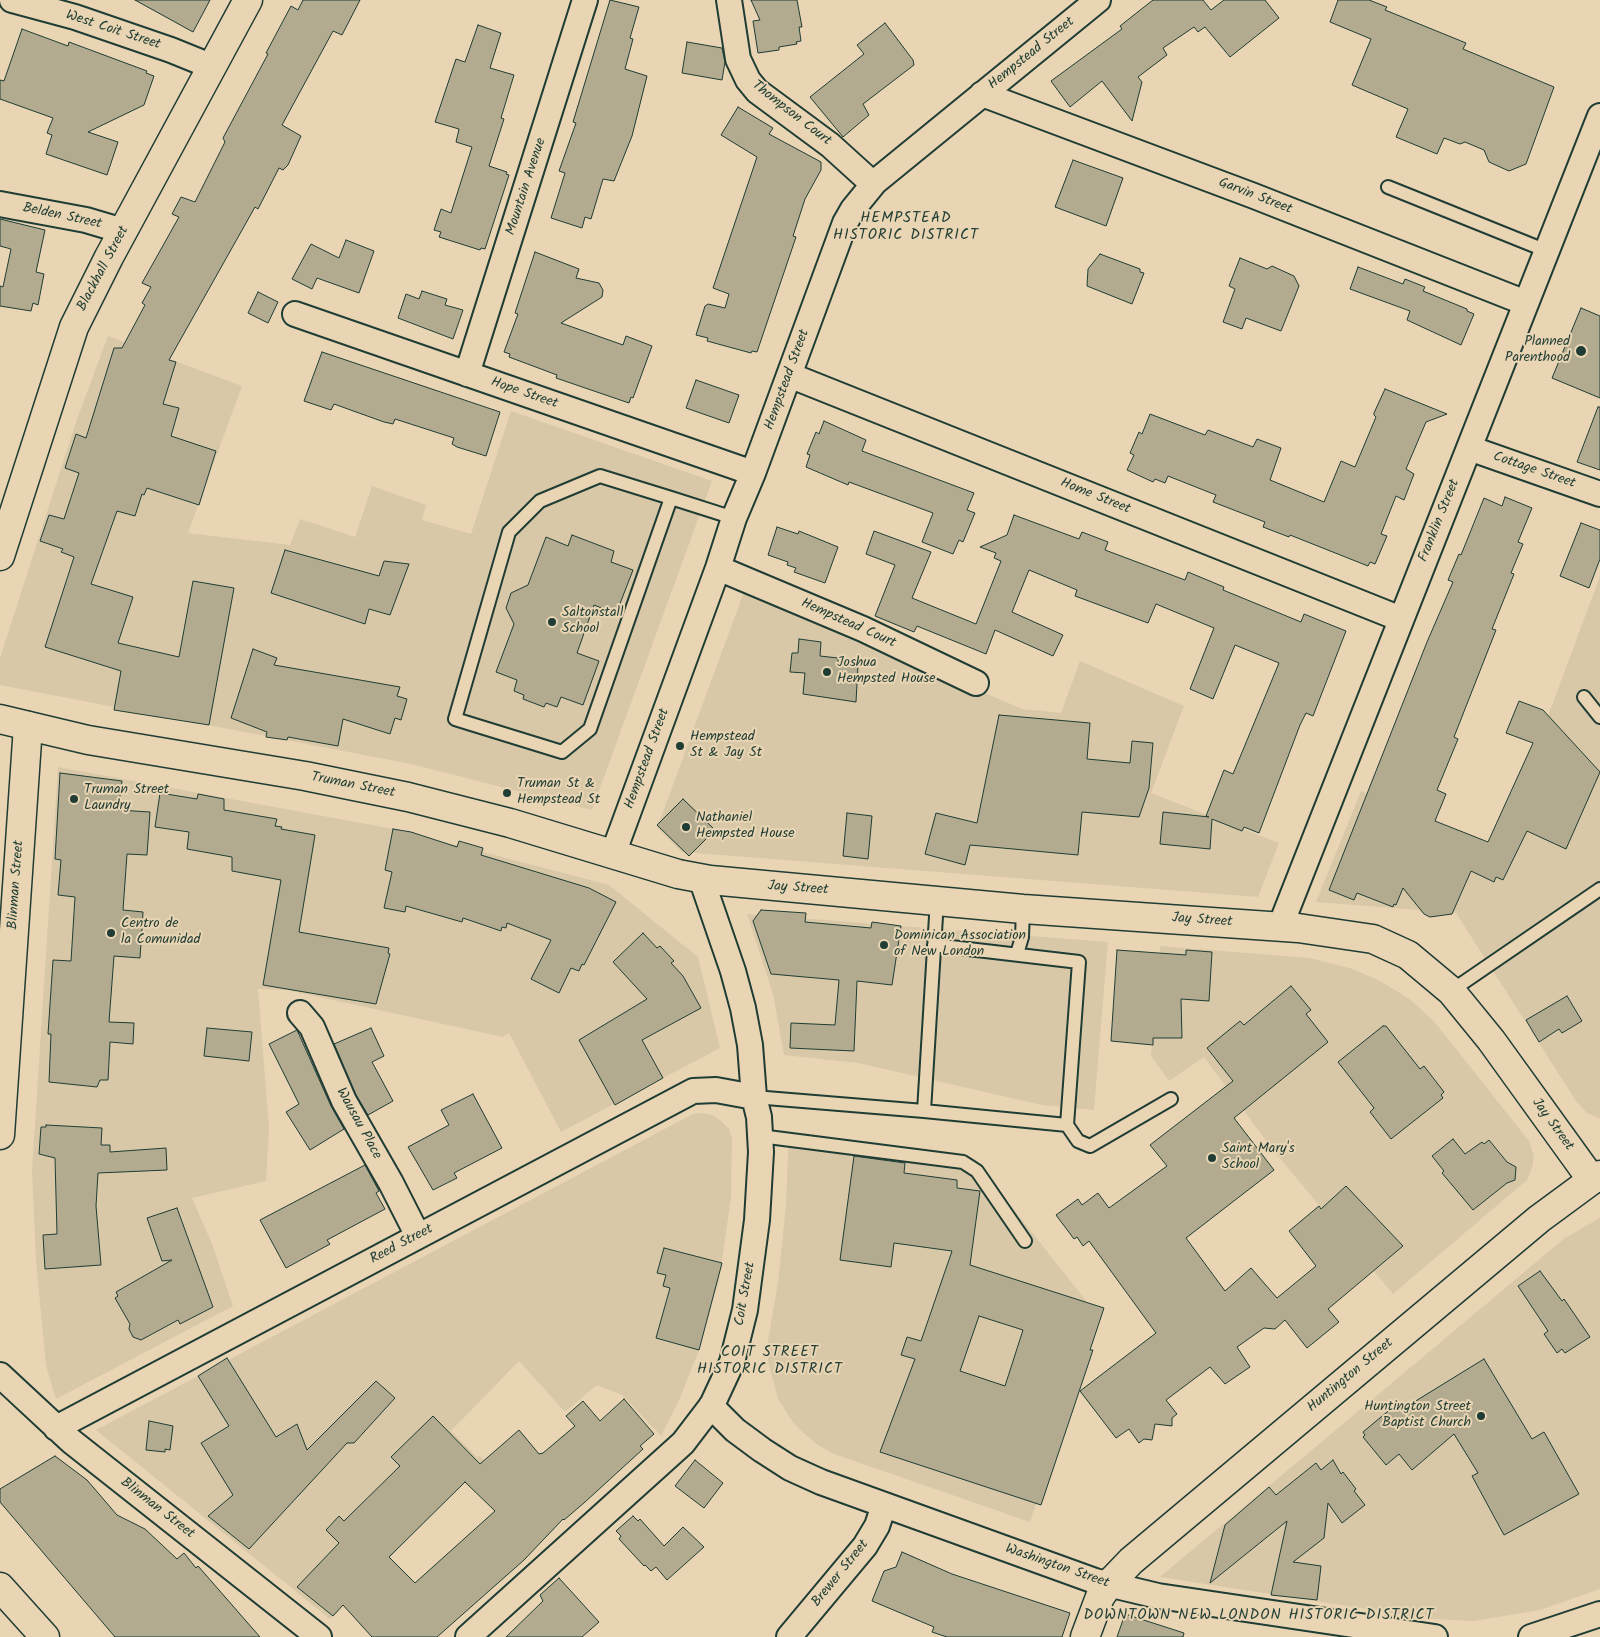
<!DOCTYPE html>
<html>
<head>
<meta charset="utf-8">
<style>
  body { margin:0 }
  canvas { display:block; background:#e9d5b3 }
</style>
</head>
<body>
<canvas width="1600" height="1637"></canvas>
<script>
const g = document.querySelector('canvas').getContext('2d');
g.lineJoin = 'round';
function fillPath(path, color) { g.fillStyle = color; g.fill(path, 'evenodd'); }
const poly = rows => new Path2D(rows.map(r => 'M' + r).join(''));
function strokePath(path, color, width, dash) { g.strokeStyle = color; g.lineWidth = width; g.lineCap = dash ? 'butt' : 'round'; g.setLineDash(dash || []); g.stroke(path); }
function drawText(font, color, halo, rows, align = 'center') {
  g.font = font + ' Kalam,sans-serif'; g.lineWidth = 4; g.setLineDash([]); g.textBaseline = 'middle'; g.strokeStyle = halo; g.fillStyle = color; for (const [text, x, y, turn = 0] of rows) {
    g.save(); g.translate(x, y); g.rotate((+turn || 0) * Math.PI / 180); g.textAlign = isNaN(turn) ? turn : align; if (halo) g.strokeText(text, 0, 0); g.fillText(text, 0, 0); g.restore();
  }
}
const built = poly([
  [108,336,242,386,188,533,290,545,300,519,355,537,372,486,426,505,422,520,471,534,511,411,712,481,592,810,411,764,0,685,0,658,77,419],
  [1600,576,1600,1119,1587,1113,1576,1101,1456,913,1316,902,1361,791,1492,844,1548,716],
  [745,589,1022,709,1061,713,1080,661,1184,706,1151,793,1279,843,1258,897,682,852,657,828],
  [58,767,399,830,609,885,698,957,720,1048,561,1132,509,1033,503,1037,287,990,258,989,269,1127,266,1181,192,1198,212,1244,233,1306,56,1399,46,1366,36,1261,32,1171],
  [747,914,1108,942,1094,1110,1042,1105,858,1063,784,1055,773,994],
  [1160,946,1310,958,1353,969,1380,981,1408,998,1433,1020,1529,1141,1534,1156,1533,1165,1527,1180,1393,1294,1273,1150,1204,1057,1169,1081,1151,1056],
  [699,1113,712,1115,720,1120,729,1129,732,1138,731,1198,719,1280,699,1350,680,1398,661,1436,622,1395,597,1385,565,1412,519,1361,451,1431,477,1457,480,1456,485,1461,330,1619,96,1430,693,1114],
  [789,1134,971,1161,985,1173,1098,1316,1030,1522,834,1454,816,1444,794,1424,778,1399,768,1361,768,1341,778,1282,786,1204],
  [1600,1218,1600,1589,1540,1610,1474,1621,1431,1619,1160,1577,1565,1238]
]);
const building = poly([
  [135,0,210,0,193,32,135,0],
  [303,0,360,0,342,35,333,31,282,125,301,136,288,165,283,170,279,168,258,209,255,207,169,360,176,362,163,404,179,408,171,436,216,451,199,505,147,488,144,495,142,494,135,516,117,511,91,584,133,597,118,643,179,657,193,581,234,588,209,725,114,710,121,671,45,647,74,557,61,552,63,549,40,541,49,515,64,519,79,473,65,468,76,434,86,438,114,348,122,348,145,305,142,303,151,287,142,283,179,217,172,214,181,197,195,202,225,142,223,138,268,54,266,53,291,6,298,10,303,0],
  [610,0,639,7,630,38,633,39,625,69,647,76,632,136,614,181,603,179,591,219,585,217,582,228,551,218,565,173,559,171,576,123,573,122,610,0],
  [751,0,797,0,802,27,799,27,801,41,796,42,797,44,779,47,779,50,758,53,753,21,760,20,751,0],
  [1153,0,1203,0,1211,10,1224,0,1265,0,1279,18,1230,57,1205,27,1198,32,1194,27,1163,48,1167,55,1138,77,1142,82,1132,121,1102,81,1070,107,1051,81,1122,29,1120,26,1153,0],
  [1338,0,1369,0,1387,7,1385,10,1466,43,1463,49,1554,87,1526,164,1509,171,1489,162,1484,150,1465,142,1460,144,1444,138,1437,154,1396,137,1408,109,1352,85,1371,39,1330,22,1338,0],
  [885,23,913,60,914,65,863,104,869,115,843,137,810,97,864,54,857,45,885,23],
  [478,25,501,33,490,68,514,75,501,118,504,119,489,166,507,172,506,174,509,175,485,249,481,248,480,250,439,237,441,232,434,230,441,209,451,213,472,147,456,142,459,129,435,122,456,59,465,62,478,25],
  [22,29,68,46,69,42,147,71,146,73,154,76,144,105,88,132,118,142,107,175,46,154,52,135,47,133,53,118,0,99,0,80,4,81,22,29],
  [687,42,722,48,725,62,722,80,682,73,687,42],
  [738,107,773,128,769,134,821,162,821,170,805,199,793,236,796,237,757,352,752,351,751,353,707,341,708,338,696,335,705,306,708,304,725,308,729,294,713,288,757,157,721,135,738,107],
  [1073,160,1123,178,1106,226,1055,207,1073,160],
  [0,219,45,230,36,272,44,274,38,305,33,303,31,311,0,306,0,286,3,287,11,249,0,246,0,219],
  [346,240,374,251,359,293,317,278,312,289,292,279,311,244,339,258,346,240],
  [535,252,579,269,576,278,599,283,603,290,602,297,561,323,623,345,626,336,652,346,633,398,631,397,629,403,556,378,557,375,509,357,510,354,504,352,518,314,515,313,535,252],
  [1100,254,1140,269,1140,272,1144,273,1132,304,1087,286,1088,269,1100,254],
  [1240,258,1267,269,1272,266,1294,276,1299,286,1281,331,1246,318,1242,329,1223,322,1235,289,1229,286,1240,258],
  [1358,267,1403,284,1405,279,1425,287,1423,291,1467,309,1467,311,1474,314,1461,345,1407,320,1410,311,1350,289,1358,267],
  [422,291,447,299,445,305,463,310,453,339,398,318,406,294,419,299,422,291],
  [258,292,278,302,268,323,248,313,258,292],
  [1581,308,1600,316,1600,398,1552,378,1581,308],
  [322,352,500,412,486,456,457,447,452,444,454,438,395,419,393,424,384,422,334,404,331,410,304,401,322,352],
  [696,380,739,395,729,423,686,408,696,380],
  [1385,389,1447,414,1426,422,1406,469,1414,474,1404,500,1396,496,1381,534,1387,536,1375,564,1370,562,1368,566,1290,535,1289,537,1263,527,1265,522,1213,502,1216,495,1168,476,1165,483,1155,479,1153,482,1127,470,1134,455,1130,453,1139,432,1142,434,1150,414,1205,435,1208,430,1253,447,1257,439,1281,448,1270,480,1324,502,1341,461,1355,467,1376,417,1374,415,1374,413,1385,389],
  [1598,407,1600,407,1600,470,1577,462,1598,407],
  [824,421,866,440,862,451,974,493,967,510,975,513,963,542,959,540,953,554,922,542,933,513,849,482,848,485,806,467,810,455,807,454,816,432,819,434,824,421],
  [1505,497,1532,508,1518,542,1523,544,1511,573,1514,574,1492,629,1496,630,1454,737,1458,739,1437,790,1446,794,1435,821,1488,842,1533,743,1506,733,1519,701,1543,710,1600,772,1566,849,1527,831,1503,880,1496,877,1494,882,1471,871,1452,914,1430,917,1424,914,1403,888,1396,905,1394,904,1393,907,1357,893,1354,900,1329,890,1427,642,1453,582,1448,580,1459,554,1461,555,1484,498,1502,506,1505,497],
  [1014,515,1079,539,1082,532,1108,542,1105,550,1185,580,1188,572,1224,587,1223,590,1301,622,1304,614,1346,631,1313,716,1306,713,1300,725,1259,833,1244,827,1242,831,1212,819,1210,849,1160,844,1163,812,1209,817,1206,816,1224,770,1233,774,1279,663,1235,645,1213,699,1190,689,1214,628,1156,604,1148,623,1075,596,1077,590,1029,570,1012,612,1063,635,1053,656,995,630,986,654,917,626,914,632,875,616,895,565,866,554,874,531,931,552,912,598,976,624,1001,561,994,558,996,553,980,547,1007,535,1014,515],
  [1581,523,1600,530,1600,559,1589,588,1560,576,1581,523],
  [777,527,798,534,799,531,838,547,825,583,794,572,796,568,787,565,788,562,768,555,777,527],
  [572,535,614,551,611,562,633,570,616,614,594,605,577,653,599,661,583,705,561,697,557,707,546,703,544,707,523,699,524,695,514,691,517,680,496,672,514,624,506,608,511,593,528,585,546,537,568,546,572,535],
  [285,550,379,576,384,561,409,564,390,615,369,609,365,624,271,593,285,550],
  [799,639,821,642,820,656,838,658,838,664,858,665,856,702,803,694,805,673,790,672,792,653,798,653,799,639],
  [253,649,277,658,274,665,400,687,397,696,407,699,401,720,395,718,390,734,343,719,338,746,288,737,287,740,266,737,267,732,231,718,253,649],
  [999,715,1090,723,1087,759,1130,763,1132,741,1153,743,1149,788,1139,817,1082,812,1078,855,970,845,965,865,925,854,936,813,977,823,999,715],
  [60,773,122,781,118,810,150,812,147,855,127,854,123,910,143,912,140,958,114,956,109,1022,134,1023,133,1044,110,1042,108,1080,100,1080,97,1087,49,1082,51,1034,48,1034,53,960,71,961,75,897,58,895,61,860,55,859,60,773],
  [160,793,197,799,198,794,224,799,224,810,277,819,275,826,282,827,281,829,315,835,299,932,389,948,388,953,390,954,376,1004,263,985,281,880,232,871,232,857,187,849,189,832,155,827,160,793],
  [683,799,715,830,689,856,657,825,683,799],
  [847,813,872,816,868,859,843,856,847,813],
  [393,829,411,832,457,847,459,841,483,848,481,855,589,888,616,902,584,965,582,964,579,971,571,968,559,993,531,979,551,940,507,923,506,928,502,927,501,931,463,918,462,922,406,906,405,912,384,908,392,872,385,870,393,829],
  [761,910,806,913,805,922,871,928,872,922,901,926,892,985,857,981,854,1051,790,1048,791,1023,835,1025,839,980,771,974,753,921,761,910],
  [643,933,657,948,660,946,674,961,671,963,683,976,701,1008,642,1040,663,1078,615,1105,579,1040,647,999,613,962,643,933],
  [1117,950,1186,955,1186,950,1212,952,1209,1001,1181,999,1182,1038,1153,1038,1153,1045,1111,1041,1117,950],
  [1291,986,1311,1010,1306,1014,1328,1042,1234,1118,1274,1170,1186,1238,1225,1291,1251,1268,1277,1298,1316,1266,1289,1231,1319,1206,1321,1209,1346,1186,1403,1246,1328,1309,1339,1322,1307,1348,1285,1320,1275,1329,1264,1328,1237,1347,1250,1367,1225,1384,1210,1367,1166,1400,1177,1414,1172,1418,1172,1426,1155,1424,1152,1440,1144,1439,1139,1443,1129,1429,1116,1438,1080,1391,1156,1333,1089,1241,1083,1246,1077,1237,1074,1239,1056,1215,1078,1199,1082,1205,1098,1193,1109,1208,1167,1166,1150,1145,1233,1081,1207,1048,1240,1021,1244,1025,1291,986],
  [1567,996,1582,1021,1562,1033,1559,1029,1539,1042,1526,1020,1567,996],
  [1383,1026,1386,1026,1420,1069,1424,1066,1444,1092,1441,1095,1443,1098,1391,1139,1370,1112,1374,1108,1338,1062,1383,1026],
  [207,1028,252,1032,249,1061,204,1056,207,1028],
  [371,1028,384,1056,372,1062,393,1101,368,1115,356,1095,334,1044,371,1028],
  [297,1030,331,1106,344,1129,310,1150,286,1112,299,1104,269,1044,297,1030],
  [473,1094,502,1148,454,1173,457,1178,433,1190,408,1147,449,1125,441,1110,473,1094],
  [46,1125,102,1128,101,1145,110,1145,110,1152,166,1148,167,1170,98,1173,96,1206,101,1265,45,1269,43,1235,57,1234,55,1158,39,1154,41,1127,46,1127,46,1125],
  [1453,1139,1465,1154,1482,1142,1484,1144,1489,1140,1507,1162,1516,1167,1515,1180,1507,1183,1473,1210,1442,1173,1444,1171,1432,1156,1453,1139],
  [854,1156,905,1163,904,1173,957,1180,957,1188,980,1191,970,1265,1104,1308,1090,1350,1093,1350,1041,1505,880,1452,915,1359,901,1355,907,1337,921,1341,952,1251,894,1243,891,1267,840,1260,854,1156],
  [979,1316,1023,1330,1005,1386,960,1371,979,1316],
  [365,1165,379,1191,376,1193,385,1209,327,1240,330,1244,286,1268,260,1220,365,1165],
  [177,1208,213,1307,180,1324,178,1320,141,1340,133,1337,129,1329,130,1324,115,1298,118,1296,116,1292,172,1260,162,1261,147,1218,177,1208],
  [664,1248,722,1263,699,1350,656,1338,670,1288,663,1286,666,1275,657,1273,664,1248],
  [1540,1271,1562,1301,1564,1299,1590,1337,1565,1353,1562,1349,1557,1353,1544,1334,1548,1331,1518,1286,1540,1271],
  [227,1358,276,1437,297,1424,307,1450,376,1381,395,1398,354,1443,347,1443,249,1549,208,1516,233,1495,201,1443,229,1426,198,1376,227,1358],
  [1484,1359,1532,1439,1544,1432,1579,1494,1504,1535,1472,1476,1478,1473,1454,1434,1412,1470,1399,1454,1386,1465,1363,1437,1365,1435,1363,1432,1393,1407,1396,1410,1399,1407,1401,1410,1484,1359],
  [624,1399,654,1434,640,1446,643,1449,585,1502,564,1520,563,1519,524,1560,437,1637,372,1637,343,1605,333,1616,297,1587,339,1543,326,1530,339,1516,344,1521,400,1466,391,1457,433,1416,480,1464,519,1430,539,1454,543,1453,575,1426,566,1416,583,1401,600,1421,624,1399],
  [465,1482,495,1511,415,1583,389,1557,465,1482],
  [149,1421,173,1426,170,1450,165,1449,165,1452,146,1450,149,1421],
  [55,1456,87,1480,117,1515,145,1529,177,1559,184,1553,196,1568,198,1566,260,1637,115,1637,0,1502,0,1489,55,1456],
  [695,1460,723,1483,704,1508,675,1486,695,1460],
  [1333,1460,1341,1474,1343,1472,1356,1489,1354,1491,1365,1505,1342,1523,1328,1503,1324,1538,1293,1562,1321,1566,1317,1600,1271,1595,1287,1521,1210,1583,1225,1525,1269,1487,1276,1495,1316,1463,1321,1470,1333,1460],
  [633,1516,638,1521,640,1519,664,1546,683,1527,704,1547,667,1580,656,1567,651,1571,645,1565,644,1566,619,1539,621,1536,616,1531,633,1516],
  [902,1552,952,1574,1070,1613,1062,1637,947,1637,932,1632,934,1627,872,1601,884,1571,896,1567,902,1552],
  [559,1578,599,1622,582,1637,506,1637,543,1601,540,1595,559,1578],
  [1125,1614,1184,1633,1183,1637,1117,1637,1125,1614]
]);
const lane = poly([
  [1388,187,1547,251],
  [671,498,590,729,562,752,455,719,509,532,540,501,600,476,671,498,734,518],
  [1584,697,1600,717],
  [937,900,924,1111,1067,1125],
  [934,945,1079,962,1067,1125,1078,1141,1090,1146,1171,1099],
  [1017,954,1022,937,1023,909],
  [1451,991,1600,889],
  [754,1097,924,1111],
  [760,1136,963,1162,977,1171,1025,1241]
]);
const street = poly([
  [12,0,75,17,171,50,213,67],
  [729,0,738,59,748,80,757,91,830,145,873,184],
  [982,94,1254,196,1526,303],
  [0,204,86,220,123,231],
  [295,314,753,473],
  [467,374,585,0],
  [789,375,1401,619],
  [1469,448,1600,494],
  [718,568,863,629,976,683],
  [613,854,718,568,734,518,753,473,845,223,853,209,875,182,1098,0],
  [1280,927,1600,116],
  [300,1013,312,1027,344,1101,391,1183,418,1236],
  [0,1375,71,1441,319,1637],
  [711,1406,735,1430,762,1450,790,1468,821,1482,1095,1581,1158,1596,1435,1637],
  [56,1428,693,1091,716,1090,754,1097],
  [468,1637,683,1443,712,1405,732,1362,745,1310,757,1220,761,1152,759,1117,754,1097,750,1045,743,1008,733,971,701,878],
  [789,1637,865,1546,877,1526,884,1505],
  [1531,1637,1600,1614]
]);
const secondary = poly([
  [0,556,74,327,109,257,248,0],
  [0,1135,28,726],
  [0,1587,45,1637],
  [1085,1637,1100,1597,1109,1584,1131,1561,1539,1219,1592,1180]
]);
const primary = poly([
  [0,719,88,740,305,776,408,797,510,823,678,874,710,880,1023,909,1298,928,1373,939,1408,955,1451,991,1491,1040,1592,1180,1600,1175]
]);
const markers = [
  [1581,351,6,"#1f3d34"],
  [552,622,5,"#1f3d34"],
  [827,672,5,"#1f3d34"],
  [680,746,5,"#1f3d34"],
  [507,793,5,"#1f3d34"],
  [74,799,5,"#1f3d34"],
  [686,827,5,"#1f3d34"],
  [111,933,5,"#1f3d34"],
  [884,945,5,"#1f3d34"],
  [1212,1158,5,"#1f3d34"],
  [1481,1416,5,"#1f3d34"]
];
const streetNames = [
  ["West Coit Street",113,31,18],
  ["Hempstead Street",1032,54,-39],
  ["Thompson Court",791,114,38],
  ["Mountain Avenue",527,187,-72],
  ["Garvin Street",1255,197,21],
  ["Belden Street",62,217,12],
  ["Blackhall Street",104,269,-62],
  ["Hempstead Street",788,380,-70],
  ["Hope Street",524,394,19],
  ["Cottage Street",1534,471,19],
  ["Home Street",1095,497,22],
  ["Franklin Street",1440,521,-68],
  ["Hempstead Court",848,624,24],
  ["Hempstead Street",648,759,-70],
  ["Truman Street",353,786,11],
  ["Blinman Street",17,885,-86],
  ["Jay Street",798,889,4],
  ["Jay Street",1202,921,4],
  ["Wausau Place",358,1124,61],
  ["Jay Street",1552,1125,54],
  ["Reed Street",402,1245,-28],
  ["Coit Street",746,1294,-80],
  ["Huntington Street",1351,1376,-40],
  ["Blinman Street",157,1509,38],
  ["Washington Street",1057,1567,19],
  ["Brewer Street",841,1574,-51]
];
const poiNames = [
  ["Planned",1570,343,"right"],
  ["Parenthood",1570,359,"right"],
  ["Saltonstall",562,614],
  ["School",562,630],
  ["Joshua",837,664],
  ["Hempsted House",837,680],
  ["Hempstead",690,738],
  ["St & Jay St",690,754],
  ["Truman St &",517,785],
  ["Hempstead St",517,801],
  ["Truman Street",84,791],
  ["Laundry",84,807],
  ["Nathaniel",696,819],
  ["Hempsted House",696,835],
  ["Centro de",121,925],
  ["la Comunidad",121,941],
  ["Dominican Association",894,937],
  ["of New London",894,953],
  ["Saint Mary's",1222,1150],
  ["School",1222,1166],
  ["Huntington Street",1471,1408,"right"],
  ["Baptist Church",1471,1424,"right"]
];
const neighbourhoodNames = [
  ["HEMPSTEAD",906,219],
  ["HISTORIC DISTRICT",906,236],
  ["COIT STREET",770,1353],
  ["HISTORIC DISTRICT",770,1370],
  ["DOWNTOWN NEW LONDON HISTORIC DISTRICT",1259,1616]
];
fillPath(built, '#d8c8a8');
fillPath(building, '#b2ab90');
strokePath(building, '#1f3d34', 1);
strokePath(lane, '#1f3d34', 16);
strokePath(street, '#1f3d34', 28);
strokePath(secondary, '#1f3d34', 31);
strokePath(primary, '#1f3d34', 31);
strokePath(lane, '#e9d5b3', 12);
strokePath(street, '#e9d5b3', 24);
strokePath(secondary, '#e9d5b3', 28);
strokePath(primary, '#e9d5b3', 28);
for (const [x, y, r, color] of markers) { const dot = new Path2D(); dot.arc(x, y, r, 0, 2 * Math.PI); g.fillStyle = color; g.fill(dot); strokePath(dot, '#e9d5b3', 2); }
drawText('14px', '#1f3d34', '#e9d5b3', streetNames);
drawText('14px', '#1f3d34', '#e9d5b3', poiNames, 'left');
g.letterSpacing = '1px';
drawText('15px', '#1f3d34', '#e9d5b3', neighbourhoodNames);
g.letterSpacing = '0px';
</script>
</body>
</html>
